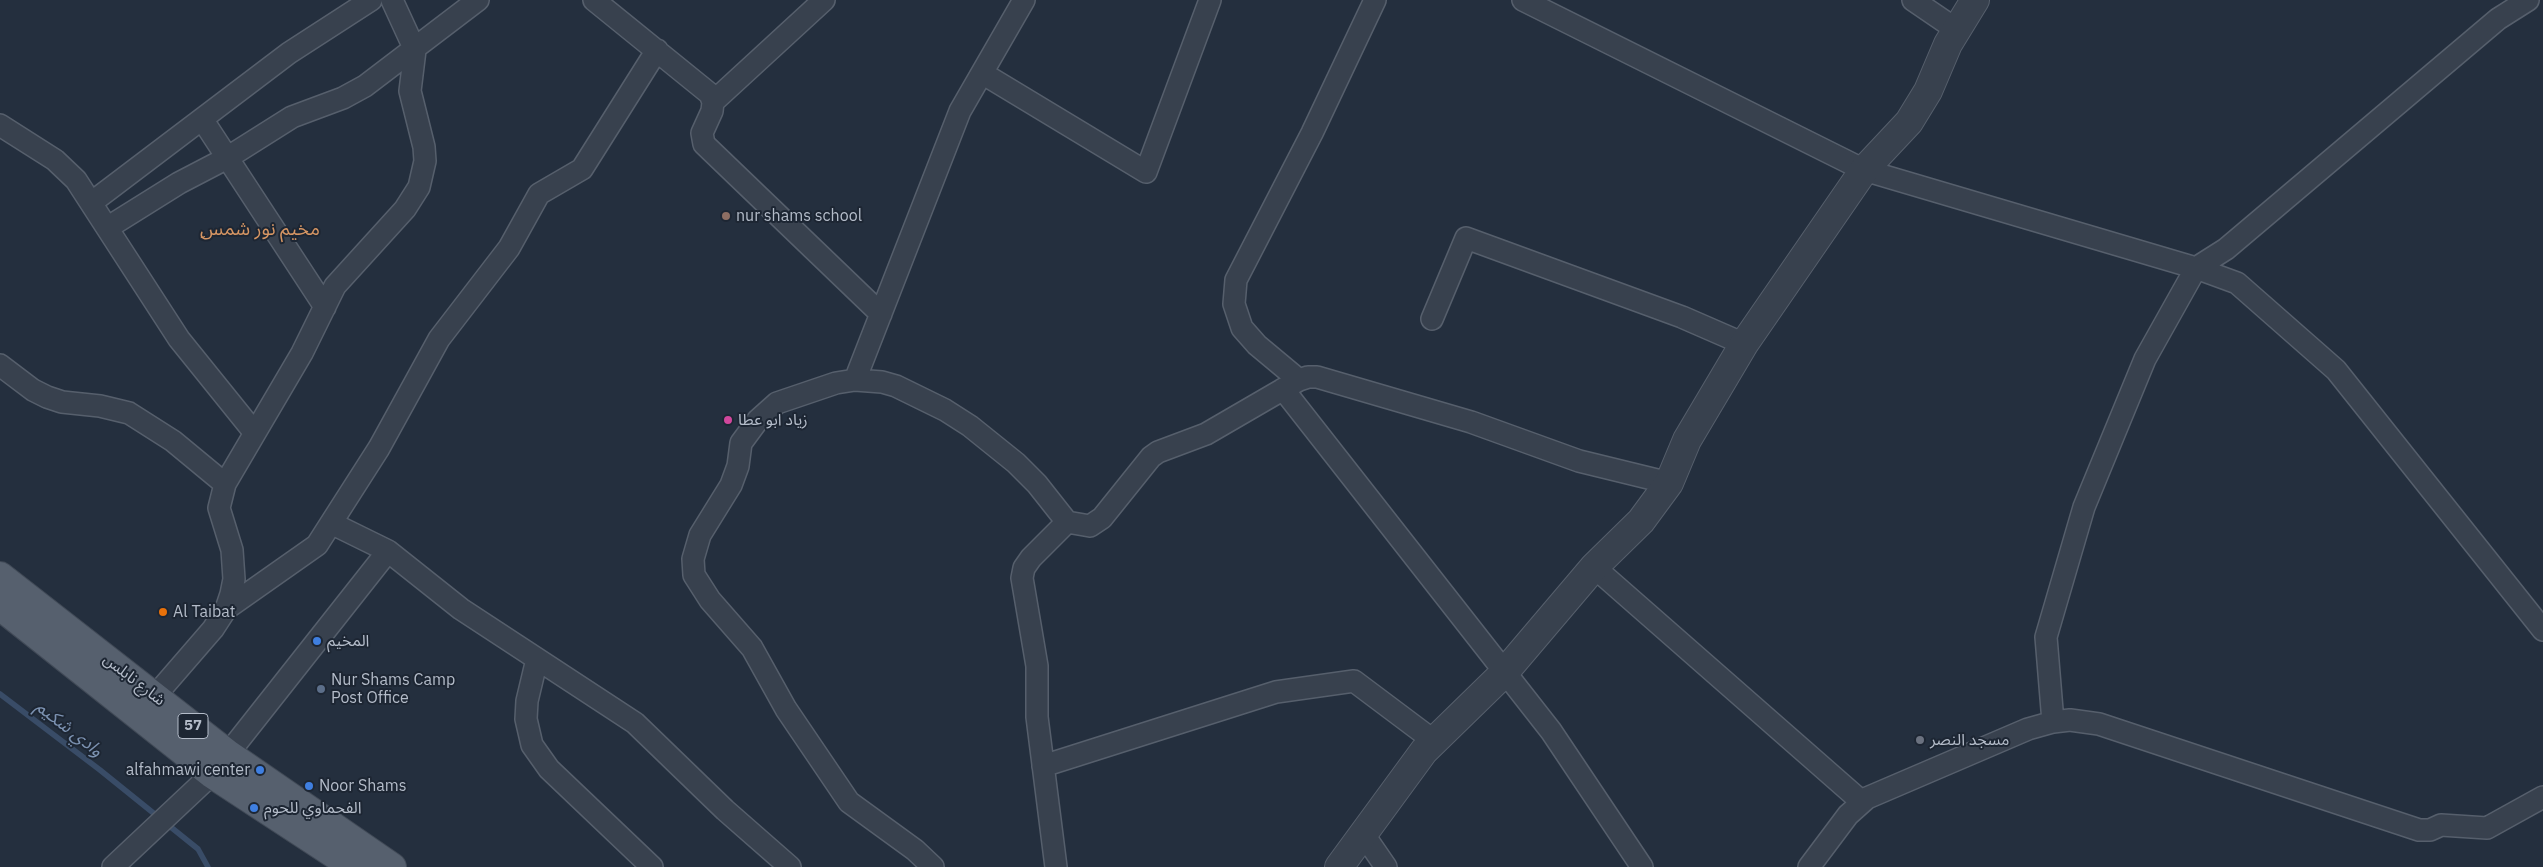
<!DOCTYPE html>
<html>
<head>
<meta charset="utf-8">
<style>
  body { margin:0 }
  canvas { display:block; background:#242f3e }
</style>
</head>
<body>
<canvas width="2543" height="867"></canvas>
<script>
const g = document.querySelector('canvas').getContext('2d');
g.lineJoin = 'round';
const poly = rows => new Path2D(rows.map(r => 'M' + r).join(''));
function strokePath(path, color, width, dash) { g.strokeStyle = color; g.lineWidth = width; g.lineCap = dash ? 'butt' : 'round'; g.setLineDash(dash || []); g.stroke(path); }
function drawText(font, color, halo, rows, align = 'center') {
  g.font = font + ' "IBM Plex Sans","Noto Sans Arabic",sans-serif'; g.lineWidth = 4; g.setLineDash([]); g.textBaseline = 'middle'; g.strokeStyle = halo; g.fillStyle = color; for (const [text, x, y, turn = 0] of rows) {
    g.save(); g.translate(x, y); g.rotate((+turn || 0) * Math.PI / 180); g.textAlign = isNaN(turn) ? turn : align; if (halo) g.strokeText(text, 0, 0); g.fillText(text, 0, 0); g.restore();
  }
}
const stream = poly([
  [0,694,100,770,198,849,208,867]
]);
const minor = poly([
  [594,0,710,94,713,102,712,111,702,133,704,144,881,314],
  [1523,0,1864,170,2196,268,2237,283,2336,370,2543,630],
  [1913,0,1957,30],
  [982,73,1146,172,1210,0],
  [713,102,824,0],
  [202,119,325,307],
  [0,125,55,160,76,180,179,339,254,432],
  [91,203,289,53,371,0],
  [107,228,179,183,227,158,292,117,343,98,365,86,478,0],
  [1432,319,1466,238,1682,317,1744,344],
  [0,365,33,390,47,397,62,402,100,406,129,413,173,441,225,484],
  [855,380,960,111,1024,0],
  [1299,380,1257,345,1242,328,1234,304,1236,280,1312,133,1375,0],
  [1283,389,1551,731,1642,867],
  [1067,522,1090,526,1102,518,1151,457,1158,452,1206,434,1299,380,1308,377,1317,377,1471,422,1579,461,1669,483],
  [331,523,388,551,461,609,635,723,725,810,790,867],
  [1594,567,1862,802],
  [226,609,317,545,379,448,439,339,509,248,539,194,582,169,657,50],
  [537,659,527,701,526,719,532,745,549,769,652,867],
  [155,696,213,629,226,609,231,594,234,579,232,550,219,508,225,484,302,353,335,286,405,209,419,187,425,161,424,147,410,91,415,50,392,0],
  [2053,722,2070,720,2099,724,2419,830,2430,830,2441,825,2487,828,2543,797],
  [1043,766,1276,692,1354,681,1434,741],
  [1364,835,1386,867],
  [113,867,212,774,388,551],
  [933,867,915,850,849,802,786,709,752,648,710,600,694,575,693,559,700,535,731,485,738,466,741,443,758,420,777,403,836,383,855,380,882,382,896,386,945,410,970,426,1016,463,1037,484,1067,522,1031,558,1024,568,1022,578,1037,666,1037,717,1056,867],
  [1809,867,1848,815,1867,798,2028,729,2053,722,2046,637,2084,507,2145,359,2196,268,2226,249,2498,19,2528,0]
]);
const tertiary = poly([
  [1339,867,1424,751,1504,673,1594,567,1641,521,1669,483,1687,440,1744,344,1864,170,1909,122,1928,91,1948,44,1975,0]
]);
const primary = poly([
  [0,576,228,754,392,867],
  [0,606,212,774,354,867]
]);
const markers = [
  [726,216,5,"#8d6e63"],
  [728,420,5,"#d1479c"],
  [163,612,5,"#e8710a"],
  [317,641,5,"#3f7fe0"],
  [321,689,5,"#5c6f8a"],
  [1920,740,5,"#6b7280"],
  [260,770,5,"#3f7fe0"],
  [309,786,5,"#3f7fe0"],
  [254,808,5,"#3f7fe0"]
];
const shields = [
  [193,726,30]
];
const shieldNames = [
  ["57",193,726]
];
const poiNames = [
  ["nur shams school",736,216],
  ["زياد ابو عطا",738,420],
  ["Al Taibat",173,612],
  ["المخيم",327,641],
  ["Nur Shams Camp",331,680],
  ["Post Office",331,698],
  ["مسجد النصر",1930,740],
  ["alfahmawi center",250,770,"right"],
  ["Noor Shams",319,786],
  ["الفحماوي للحوم",264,808]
];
const streetNames = [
  ["شارع نابلس",134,680,38]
];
const waterNames = [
  ["وادي شكيم",69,729,38]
];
const quarterNames = [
  ["ِمخيم نور شمس",260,230]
];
strokePath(stream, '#394c67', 5.5);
strokePath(minor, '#565f6c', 24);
strokePath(tertiary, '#565f6c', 30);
strokePath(primary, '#414a57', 30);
strokePath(minor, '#38414e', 21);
strokePath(tertiary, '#38414e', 28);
strokePath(primary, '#56606e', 28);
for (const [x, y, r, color] of markers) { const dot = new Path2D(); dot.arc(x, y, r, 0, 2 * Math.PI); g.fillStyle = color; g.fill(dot); strokePath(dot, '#1d2633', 2); }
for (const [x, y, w] of shields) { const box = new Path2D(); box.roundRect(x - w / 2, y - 12.5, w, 25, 4); g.fillStyle = '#1d2633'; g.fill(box); strokePath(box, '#b4bcc9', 1); }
drawText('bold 15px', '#b4bcc9', null, shieldNames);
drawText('16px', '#b4bcc9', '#1d2633', poiNames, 'left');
drawText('16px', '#b4bcc9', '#1d2633', streetNames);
drawText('italic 18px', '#7c92b1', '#1d2633', waterNames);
drawText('19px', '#d59563', '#1d2633', quarterNames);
</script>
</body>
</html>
